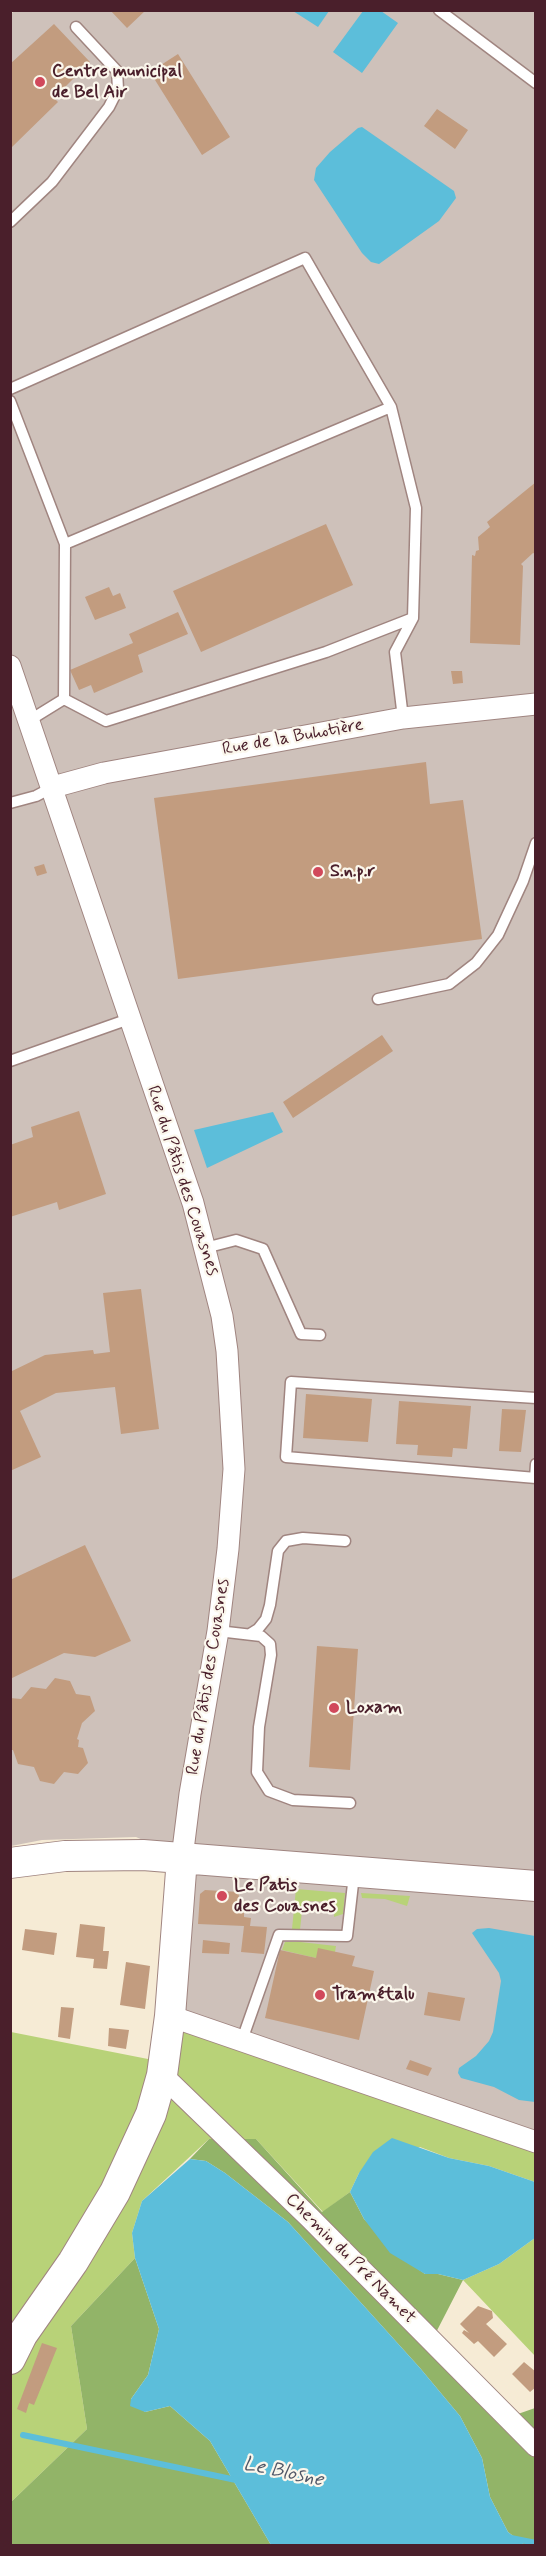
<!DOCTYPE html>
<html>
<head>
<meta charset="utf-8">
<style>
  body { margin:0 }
  #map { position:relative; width:546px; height:2556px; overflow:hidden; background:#f6ebd5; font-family:Mynerve,sans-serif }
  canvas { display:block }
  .frame { position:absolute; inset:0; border:12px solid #4a1f2b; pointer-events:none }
</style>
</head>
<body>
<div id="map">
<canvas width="546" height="2556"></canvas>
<div class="frame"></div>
</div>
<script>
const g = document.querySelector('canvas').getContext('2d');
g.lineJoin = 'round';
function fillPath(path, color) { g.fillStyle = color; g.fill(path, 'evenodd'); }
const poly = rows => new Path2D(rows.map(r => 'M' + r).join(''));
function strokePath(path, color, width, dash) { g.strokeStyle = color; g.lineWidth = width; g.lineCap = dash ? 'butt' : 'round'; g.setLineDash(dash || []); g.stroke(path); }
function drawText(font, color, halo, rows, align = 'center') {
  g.font = font + ' Mynerve,sans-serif'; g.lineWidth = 4.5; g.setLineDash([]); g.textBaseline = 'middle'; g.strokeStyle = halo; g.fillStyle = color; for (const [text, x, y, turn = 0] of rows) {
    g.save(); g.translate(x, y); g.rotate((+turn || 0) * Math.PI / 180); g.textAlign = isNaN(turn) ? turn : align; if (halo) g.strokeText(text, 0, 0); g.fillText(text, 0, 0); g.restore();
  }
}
const industrial = poly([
  [15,10,535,11,535,2138,177,2022,182,1857,136,1837,42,1840,11,1846,10,15]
]);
const green = poly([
  [296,1889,345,1893,343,1914,334,1917,335,1902,303,1901,300,1930,292,1929],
  [361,1893,410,1896,407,1906,385,1899,362,1898],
  [285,1942,300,1942,336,1946,335,1952,316,1958,282,1950],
  [177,2022,535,2138,535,2182,489,2166,449,2158,420,2147,359,2173,350,2192,323,2212,256,2139,209,2139,142,2201,132,2233,135,2258,71,2326,87,2429,11,2502,11,2032,153,2060],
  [535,2238,535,2356,463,2280,499,2264]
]);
const forest = poly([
  [209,2139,256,2139,322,2212,350,2192,364,2219,411,2264,425,2274,438,2274,463,2280,428,2348,498,2421,535,2408,535,2545,525,2545,508,2532,490,2497,482,2458,460,2416,420,2368,288,2222,225,2173,206,2161,190,2159],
  [135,2258,159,2329,148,2375,131,2399,145,2412,170,2406,210,2441,271,2545,11,2546,11,2502,87,2429,71,2326]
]);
const water = poly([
  [293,11,329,10,329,11,318,27],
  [363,11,381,11,398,23,362,73,333,52],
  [362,127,454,191,456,198,439,221,379,264,371,262,362,253,314,180,316,168,330,152,358,128],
  [273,1112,283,1132,207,1168,194,1130],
  [489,1928,535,1936,535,2102,519,2100,494,2087,461,2078,458,2073,459,2068,476,2056,489,2041,493,2032,501,1981,499,1973,472,1933,477,1929],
  [392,2138,449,2158,489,2166,535,2182,535,2238,499,2264,463,2280,438,2274,425,2274,390,2253,364,2219,350,2192,359,2173,373,2152],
  [190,2159,206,2161,225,2173,288,2222,420,2368,460,2416,482,2458,490,2497,508,2532,525,2545,271,2545,210,2441,170,2406,145,2412,130,2406,131,2399,148,2375,159,2329,135,2258,132,2233,142,2201]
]);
const stream = poly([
  [23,2435,236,2480],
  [511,2538,536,2543]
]);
const building = poly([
  [110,10,146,10,127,28],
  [54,24,90,62,54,98,58,102,12,147,10,64],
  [178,54,230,137,202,155,150,72],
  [437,109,468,130,455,149,424,126],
  [536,482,536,554,533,553,521,564,523,566,520,645,470,643,472,555,475,556,476,551,479,550,478,537,490,527,487,522],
  [326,524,353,585,201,652,173,591],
  [109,587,113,596,120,593,126,608,95,620,85,597],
  [178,612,188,634,138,655,143,672,94,693,91,685,79,690,70,670,133,643,129,634],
  [451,671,462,671,463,683,453,684],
  [426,762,430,804,463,800,482,939,178,979,154,798],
  [44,864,47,873,37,876,34,867],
  [382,1035,393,1051,293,1118,283,1102],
  [79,1111,106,1194,59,1210,57,1202,10,1217,10,1145,33,1137,31,1127],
  [141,1289,159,1429,121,1434,115,1387,56,1393,20,1411,41,1457,10,1471,10,1372,45,1355,93,1350,94,1354,110,1352,103,1293],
  [306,1394,372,1399,368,1442,303,1438],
  [399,1401,471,1406,467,1449,453,1448,452,1457,417,1455,418,1445,396,1444],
  [502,1409,526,1410,521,1452,499,1451],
  [85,1545,131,1641,95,1657,64,1653,10,1679,10,1580],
  [317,1646,358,1649,350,1770,309,1767],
  [55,1678,70,1681,76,1694,90,1696,95,1711,82,1723,77,1739,79,1740,78,1747,83,1748,88,1763,78,1774,64,1772,54,1784,40,1781,34,1767,18,1764,13,1750,10,1750,10,1698,21,1699,31,1687,46,1689],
  [205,1890,239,1892,238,1910,244,1910,244,1917,251,1918,250,1926,267,1927,264,1954,241,1952,244,1926,198,1924,200,1894],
  [80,1924,105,1927,103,1951,109,1951,107,1969,93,1968,94,1959,76,1957],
  [25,1929,57,1933,54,1955,22,1950],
  [203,1940,230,1943,229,1954,202,1953],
  [318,1948,355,1956,352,1966,374,1971,359,2040,265,2018,280,1950,316,1958],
  [126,1962,150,1966,145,2009,120,2005],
  [428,1992,465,1998,460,2021,424,2015],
  [61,2007,74,2008,70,2039,58,2037],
  [109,2028,129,2030,126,2049,108,2046],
  [410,2060,432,2068,428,2076,406,2069],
  [478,2306,492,2311,493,2318,486,2324,507,2344,494,2357,478,2341,474,2344,462,2333,464,2330,469,2333,460,2324],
  [42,2343,57,2348,34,2405,29,2403,26,2413,17,2409],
  [524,2362,536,2372,536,2387,530,2392,512,2374]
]);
const lane = poly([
  [439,10,536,83],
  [10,222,52,182,109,107,118,89,117,71,76,27],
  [10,389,305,258,391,407,416,508,413,618,395,652,403,718],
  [10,401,65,544,64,699,30,720],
  [65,544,391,407],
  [64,699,106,721,326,652,413,618],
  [10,803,36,796,53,787],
  [378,999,449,984,476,963,498,935,523,881,536,843],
  [10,1061,129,1019],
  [205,1248,236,1240,263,1249,301,1334,320,1335],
  [536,1398,291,1382,286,1457,536,1478],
  [535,1478,536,1464],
  [218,1631,261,1636,270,1644,271,1655,259,1727,257,1772,269,1791,293,1800,350,1803],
  [250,1634,258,1629,266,1619,270,1605,278,1551,286,1541,303,1538,345,1541],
  [242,2040,279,1935,347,1936,354,1875]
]);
const street = poly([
  [10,666,193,1203,222,1316,227,1351,234,1469,228,1549,218,1631,190,1794,182,1858],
  [53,787,104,773,403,718,536,704],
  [170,2016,536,2142],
  [162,2075,310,2218,536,2446]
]);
const secondary = poly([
  [10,1863,65,1856,143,1855,536,1886],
  [10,2359,22,2335,73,2262,115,2192,151,2114,162,2075,170,2016,182,1858]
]);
const markers = [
  [40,82,6,"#d1495b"],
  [318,872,6,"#d1495b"],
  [334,1708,6,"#d1495b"],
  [222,1896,6,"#d1495b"],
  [320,1995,6,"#d1495b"]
];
const poiNames = [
  ["Centre municipal",52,72],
  ["de Bel Air",52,93],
  ["S.n.p.r",330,872],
  ["Loxam",346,1708],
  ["Le Patis",234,1886],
  ["des Couasnes",234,1907],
  ["Tramétalu",332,1995]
];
const streetNames = [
  ["Rue de la Buhotière",293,738,-10],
  ["Rue du Pâtis des Couasnes",182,1181,72],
  ["Rue du Pâtis des Couasnes",209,1677,-81],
  ["Chemin du Pré Namet",350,2259,45]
];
const waterNames = [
  ["Le Blosne",283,2473,12]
];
fillPath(industrial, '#cec1ba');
fillPath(green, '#b8d278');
fillPath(forest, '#92b468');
fillPath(water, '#5cbeda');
strokePath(stream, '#5cbeda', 6);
fillPath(building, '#c29c7f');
strokePath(lane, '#a08580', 13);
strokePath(street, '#a08580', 23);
strokePath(secondary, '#a08580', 32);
strokePath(lane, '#fff', 10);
strokePath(street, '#fff', 21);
strokePath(secondary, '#fff', 30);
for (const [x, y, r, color] of markers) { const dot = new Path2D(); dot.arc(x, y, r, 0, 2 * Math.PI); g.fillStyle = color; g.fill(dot); strokePath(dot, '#fbf7ec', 2); }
drawText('bold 18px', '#4a1f2b', '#fbf7ec', poiNames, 'left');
drawText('18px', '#4a1f2b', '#fbf7ec', streetNames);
drawText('italic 20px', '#505768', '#fbf7ec', waterNames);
</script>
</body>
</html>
